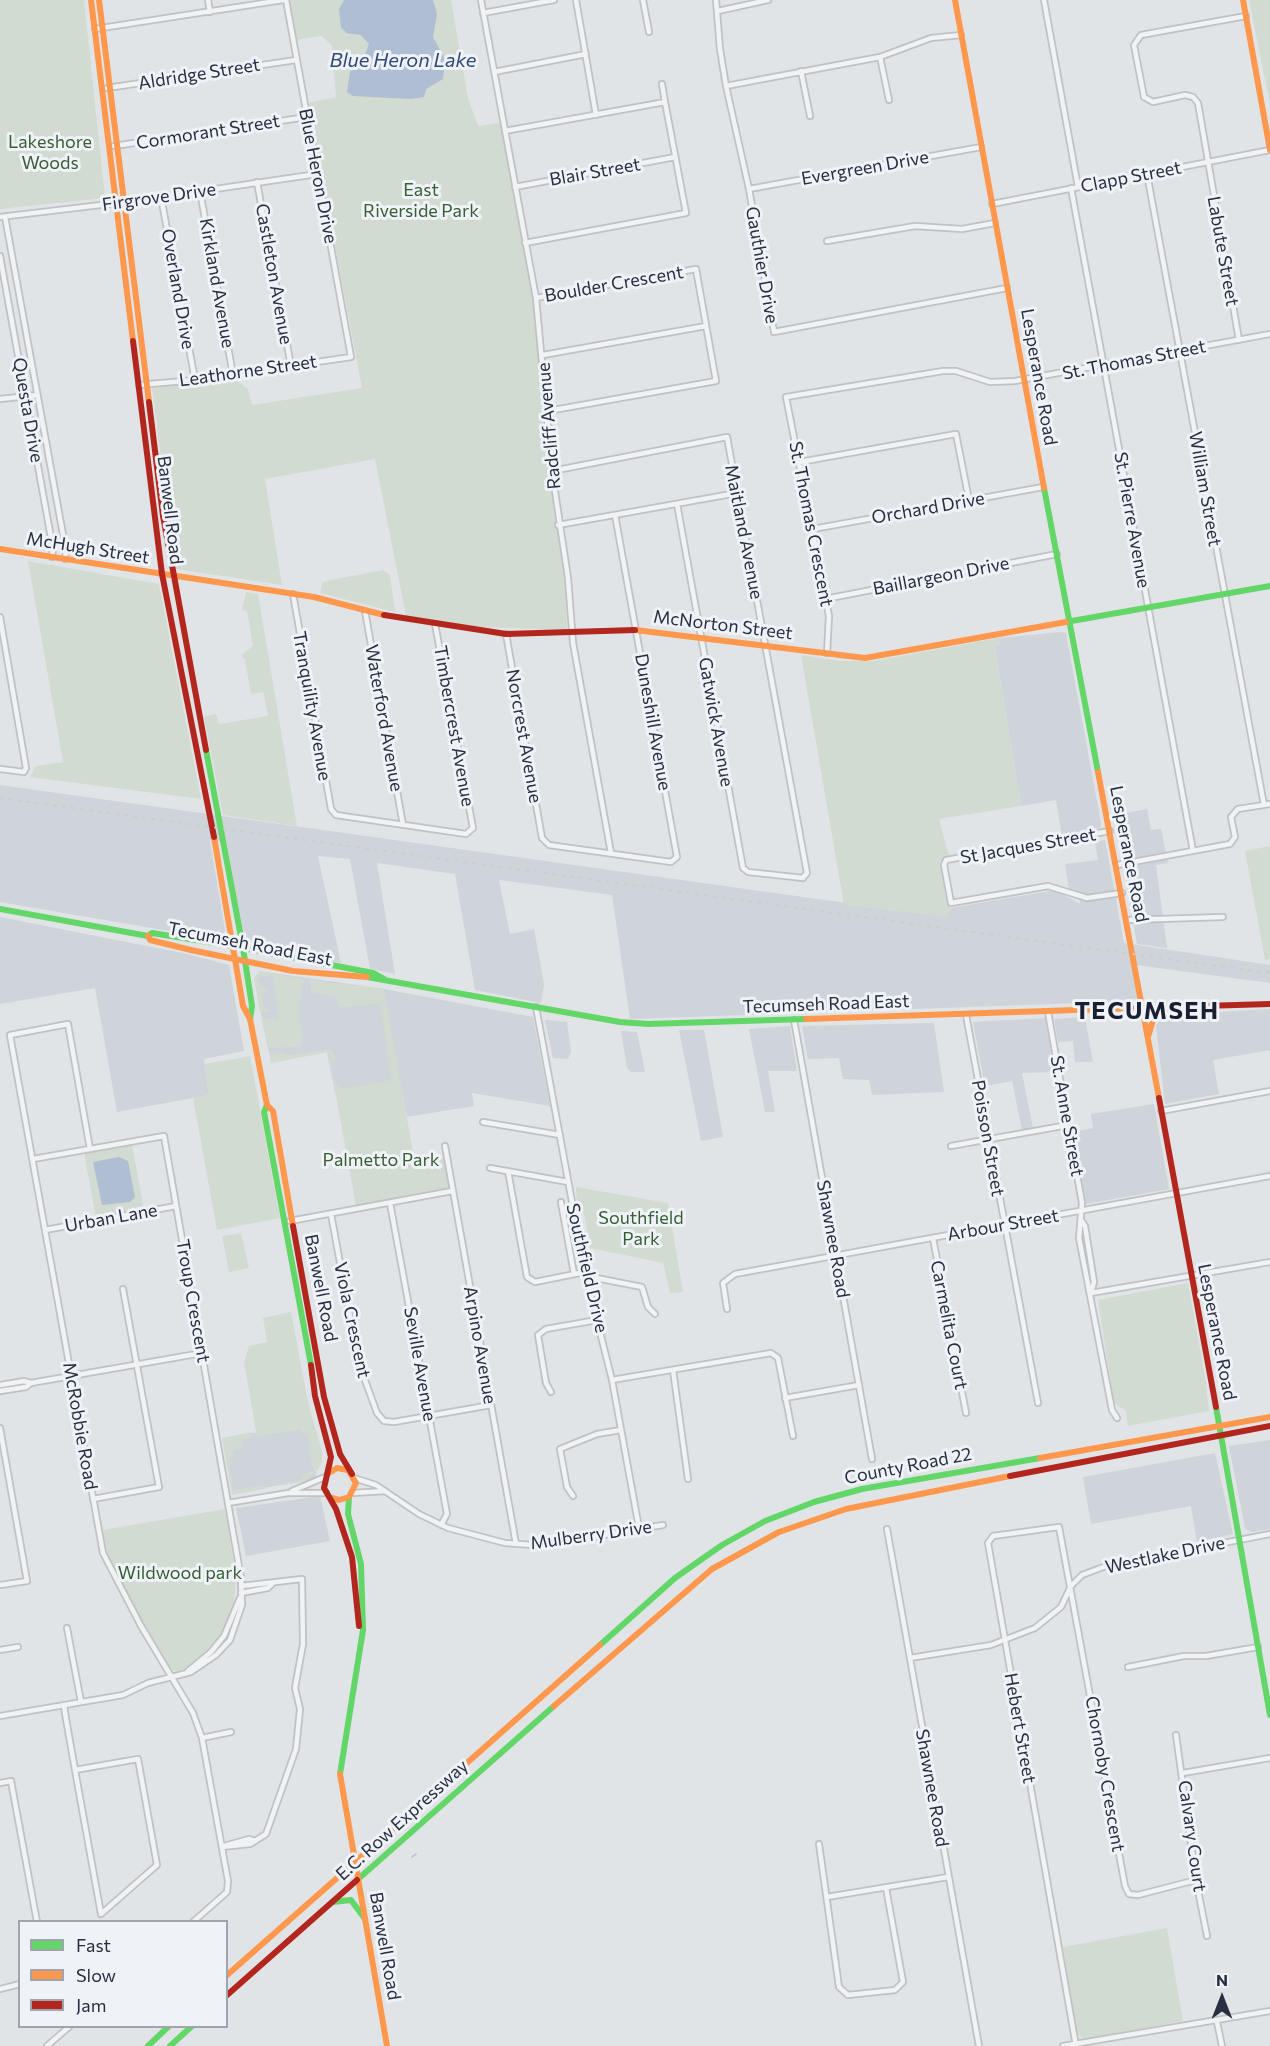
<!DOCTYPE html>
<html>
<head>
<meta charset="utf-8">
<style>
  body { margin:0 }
  #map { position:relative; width:1270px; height:2046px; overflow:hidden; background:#e1e4e7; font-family:Commissioner,sans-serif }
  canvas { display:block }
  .legend { position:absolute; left:18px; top:1920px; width:210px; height:108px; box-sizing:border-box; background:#eff2f7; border:2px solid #9fa4ae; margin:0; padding:8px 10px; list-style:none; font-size:18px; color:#272f41 }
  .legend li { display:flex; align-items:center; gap:12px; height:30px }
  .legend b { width:30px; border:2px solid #9fa4ae }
  .north { position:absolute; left:1192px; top:1968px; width:60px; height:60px; -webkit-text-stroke:4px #eff2f7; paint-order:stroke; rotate:0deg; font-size:16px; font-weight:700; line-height:24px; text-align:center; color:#272f41 }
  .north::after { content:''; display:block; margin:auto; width:21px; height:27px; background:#272f41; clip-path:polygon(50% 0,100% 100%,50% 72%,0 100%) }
</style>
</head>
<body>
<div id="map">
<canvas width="1270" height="2046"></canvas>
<ul class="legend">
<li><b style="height:8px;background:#63d668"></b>Fast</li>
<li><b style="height:8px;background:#ff974d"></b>Slow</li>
<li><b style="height:8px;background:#b3261e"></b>Jam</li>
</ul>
<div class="north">N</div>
</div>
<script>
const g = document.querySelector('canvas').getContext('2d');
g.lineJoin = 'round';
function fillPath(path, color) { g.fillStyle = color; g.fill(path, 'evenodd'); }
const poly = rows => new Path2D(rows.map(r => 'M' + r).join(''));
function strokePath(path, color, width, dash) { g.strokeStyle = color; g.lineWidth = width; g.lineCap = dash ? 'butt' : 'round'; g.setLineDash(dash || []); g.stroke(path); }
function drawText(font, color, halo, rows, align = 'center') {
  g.font = font + ' Commissioner,sans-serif'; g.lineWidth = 6; g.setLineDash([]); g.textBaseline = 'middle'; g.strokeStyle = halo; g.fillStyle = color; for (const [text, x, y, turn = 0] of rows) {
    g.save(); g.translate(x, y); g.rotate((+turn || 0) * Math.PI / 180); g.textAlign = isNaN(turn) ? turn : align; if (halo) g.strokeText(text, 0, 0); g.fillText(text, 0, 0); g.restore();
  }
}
const built = poly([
  [1062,632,1066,633,1101,823,1100,828,1062,836,1056,800,1021,806,995,647,1000,645,998,638],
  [0,785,947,917,951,908,1055,890,1080,904,1078,893,1069,890,1065,864,1098,860,1095,842,1105,840,1124,943,1270,965,1270,983,1136,965,1140,998,1111,1002,630,1019,612,895,499,880,510,934,534,929,544,984,541,1003,475,990,455,874,377,863,395,974,370,969,350,859,318,856,341,963,244,943,226,842,210,840,225,930,222,937,216,939,0,902],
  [1147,809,1151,830,1161,829,1168,863,1156,865,1167,948,1137,944,1115,815],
  [0,917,187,954,229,965,244,1051,204,1059,209,1095,117,1112,95,988,0,1004],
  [260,971,384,989,533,1017,550,1106,472,1093,474,1106,407,1117,400,1081,335,1093,327,1052,271,1063,254,978],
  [1270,1009,1270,1050,1213,1060,1219,1094,1165,1104,1156,1025,1166,1015],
  [1085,1017,1093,1062,1075,1062,1073,1041,1058,1042,1054,1019],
  [1045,1018,1055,1072,1022,1073,1033,1128,1022,1130,1012,1081,985,1086,973,1022],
  [545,1020,567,1022,571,1052,568,1059,553,1058],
  [934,1023,944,1092,872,1095,869,1080,843,1079,839,1058,808,1059,802,1026],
  [790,1026,797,1071,768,1071,775,1112,765,1112,749,1029],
  [679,1030,704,1030,723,1137,701,1141],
  [621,1031,637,1032,645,1072,631,1072,627,1068],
  [1154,1104,1169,1189,1086,1204,1073,1132,1093,1128,1091,1114],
  [308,1424,317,1479,233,1493,224,1438],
  [1270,1440,1270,1529,1251,1532,1245,1528,1229,1446],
  [1215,1453,1233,1534,1197,1542,1191,1506,1091,1524,1083,1477],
  [320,1496,330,1541,246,1556,236,1508]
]);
const green = poly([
  [0,0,84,0,105,198,0,209],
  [290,0,451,0,468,98,478,126,501,123,539,332,554,508,565,584,567,630,480,627,406,616,375,459,265,479,282,585,176,569,152,388,233,378,248,389,252,405,362,388,308,103,336,97,332,45,321,36,296,40],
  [1249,0,1270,0,1270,105],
  [28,561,159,584,201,799,30,777,36,766,63,762],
  [383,570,390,575,395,612,320,593,322,583,326,581],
  [246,592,258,594,297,826,223,815,204,717,216,714,219,724,268,716,263,692,251,694,245,660,241,655,253,646,247,611,242,610],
  [998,638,1000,645,995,647,1021,806,939,819,949,856,940,862,951,908,947,917,844,905,801,655,840,661,874,661],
  [1270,846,1270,959,1265,960,1245,851],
  [260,971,304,979,298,1011,303,1039,300,1047,268,1048,261,1018,278,1020,279,1017,272,975,259,977,257,981,269,991,262,995,264,1008,269,1009,268,1012,260,1012,254,978],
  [310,980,384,989,415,1163,444,1158,449,1184,447,1189,356,1206,328,1052,271,1063,269,1053,279,1052,288,1055,331,1049,336,1060,331,1061,335,1085,340,1085,341,1089,391,1080,380,1003,340,1008,337,998,311,992],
  [250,1056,280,1218,217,1230,193,1098,209,1095,205,1064],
  [132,1145,144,1210,96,1218,84,1153],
  [576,1187,668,1203,683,1292,670,1293,663,1263,590,1248,584,1213,577,1213],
  [241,1233,249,1268,229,1272,222,1236],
  [1188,1283,1206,1382,1209,1411,1128,1426,1126,1411,1114,1403,1098,1300],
  [291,1312,308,1402,322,1451,322,1462,318,1470,304,1482,277,1486,303,1479,302,1475,313,1471,307,1434,302,1433,301,1429,257,1437,244,1362,249,1346,267,1342,263,1318],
  [252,1432,252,1438,242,1440,243,1448,233,1450,234,1457,229,1458,233,1490,264,1485,265,1489,232,1495,222,1438],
  [225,1509,236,1577,234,1609,221,1638,200,1659,178,1672,168,1668,108,1558,103,1530],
  [1167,1928,1183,2021,1085,2039,1077,2034,1063,1947]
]);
const water = poly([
  [344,0,433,0,437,14,433,37,445,59,443,79,426,89,424,97,411,99,353,96,347,92,350,72,365,54,369,44,361,35,347,33,341,28,339,9],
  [119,1157,128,1161,135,1197,130,1202,102,1205,93,1162]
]);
const stream = poly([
  [412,1857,416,1854]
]);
const street = poly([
  [208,0,210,12],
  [481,0,536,298,552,471,568,578,573,643,611,853],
  [576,0,596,115],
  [643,0,649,32],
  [716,0,720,49,726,86,749,189,774,332,1007,288],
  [1044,0,1078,187],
  [718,11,768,0],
  [483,13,554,0],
  [95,29,283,0],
  [880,57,889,100],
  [801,71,810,116],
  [494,72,586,54],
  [662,84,665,102],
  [726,86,880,57,931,38,961,35],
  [107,88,296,60],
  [505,131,665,102,686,213,525,243],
  [114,146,307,117],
  [1147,174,1264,805],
  [257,182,291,366],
  [515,187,675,157],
  [1071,188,1193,851],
  [749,189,981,147],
  [200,191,233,375],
  [161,197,195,380],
  [992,204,1270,150],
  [0,217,134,201,317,174],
  [5,217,66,551,65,559],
  [827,241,915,226,962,229,995,223],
  [0,256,53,549,52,557],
  [536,298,696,269,716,381,548,411],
  [1239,340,1198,103,1193,97,1185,95,1153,102,1144,97,1134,45,1141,35,1246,16],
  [543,355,706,326],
  [139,385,195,380,351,357,286,0],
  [0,399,37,395],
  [800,462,956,434,969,500],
  [552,471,727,437,807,873,803,878,748,872,743,868,677,504],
  [558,525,737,493],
  [813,529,1043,487],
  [293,594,331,809,336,815,466,834,473,828,435,624],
  [825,599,1057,554],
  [365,611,403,825],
  [0,617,26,768,24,772,0,769],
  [506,634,542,838,549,845,671,862,677,857,615,515],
  [827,653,829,616,786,397,943,371,956,371,990,382,1015,381,1270,334],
  [1110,831,946,860,944,865,951,903,1048,886,1087,898,1122,893],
  [1117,865,1230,844,1235,837,1231,817,1238,809,1270,804],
  [1127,920,1223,917],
  [536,1007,585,1272,612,1380,639,1528],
  [1048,1012,1082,1203,1079,1238,1112,1410,1117,1418],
  [966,1015,1038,1403],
  [794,1020,872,1459],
  [1161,1111,1270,1091],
  [483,1122,560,1135],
  [445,1146,516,1544],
  [951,1146,1068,1125],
  [90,1149,68,1024,10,1035,103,1553,141,1626,193,1713,202,1738,228,1881,227,1892,193,1922],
  [490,1168,568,1182],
  [508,1171,527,1277,535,1282,585,1272],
  [561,1202,574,1274],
  [390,1203,447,1514,441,1525],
  [331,1214,358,1361,377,1413,384,1421,394,1422,491,1405],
  [1081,1220,1085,1226,1094,1282,1091,1293],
  [290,1221,452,1191],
  [45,1230,176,1206],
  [933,1238,966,1413],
  [586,1276,642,1287,648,1307,655,1314],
  [1091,1293,1270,1262],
  [727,1309,723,1283,735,1274,1270,1176],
  [673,1370,688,1479],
  [612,1380,771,1353,778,1358,793,1436],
  [0,1385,24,1381,31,1383,202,1353],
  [0,1391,26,1387,31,1383],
  [551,1392,546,1383,538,1335,546,1329,597,1320],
  [785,1398,859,1385],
  [0,1428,27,1581,0,1585],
  [354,1478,376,1485,419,1514,448,1528,505,1543,533,1545,575,1540,663,1525],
  [292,1491,325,1477],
  [353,1493,385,1491],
  [573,1496,567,1487,560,1449,597,1434,621,1430],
  [93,1499,159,1487,123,1289],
  [228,1503,288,1493,326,1493],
  [887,1529,979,2046],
  [241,1593,268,1588,272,1584],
  [67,1628,81,1702],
  [0,1650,18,1647],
  [910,1658,991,1645,1035,1628,1061,1607,1071,1586,1082,1575,1106,1566,1270,1534],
  [1128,1667,1184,1656,1206,1656,1258,1647],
  [188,1671,211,1652,224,1636,240,1598],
  [64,1705,65,1713,75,1770,101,1914,157,1865,138,1759,75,1770],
  [0,1716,123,1695,148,1683,191,1672,216,1655,230,1640,242,1605,241,1578,164,1136,33,1159],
  [1176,1735,1196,1880,1207,1936],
  [202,1738,231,1732],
  [1183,1773,1270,1758],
  [0,1783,11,1781,37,1922],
  [819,1844,839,1987,848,1995,895,1990,903,1982,886,1888],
  [224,1846,249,1839,255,1841],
  [222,1847,250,1844,266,1834,296,1749,300,1709,295,1688,303,1644,302,1579,241,1586],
  [827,1897,948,1877],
  [0,1989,20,1984],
  [1217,2022,1222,2046],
  [47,2046,70,2026],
  [1063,2046,1270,2011],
  [1076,2046,988,1543,993,1536,1059,1527,1125,1886,1129,1894,1138,1895,1196,1880]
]);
const fast = poly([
  [1044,488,1098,772],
  [1066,622,1270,586],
  [206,750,243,948,252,1006,250,1019],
  [0,909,148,936,152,933,233,946,373,973,384,979],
  [367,977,620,1022,648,1024,806,1019],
  [267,1105,264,1112,311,1365],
  [1216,1407,1270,1715],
  [600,1645,675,1578,722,1545,765,1521,814,1502,862,1489,1040,1458],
  [340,1774,363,1630,361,1564,348,1514,349,1497],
  [357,1880,554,1706],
  [333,1902,351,1900,365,1919],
  [148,2046,169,2026],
  [170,2046,192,2026]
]);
const slow = poly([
  [91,0,133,341],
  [99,0,149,402],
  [955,0,1044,488],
  [1243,0,1270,150],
  [0,549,314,597,384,615],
  [635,630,865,658,1066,622],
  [1098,772,1159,1098],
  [214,837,243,1006,250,1019,267,1105,273,1111,293,1226],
  [148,936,150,940,191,950,293,971,367,977],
  [806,1019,1136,1008],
  [1148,1037,1153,1020,1166,1010],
  [1040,1458,1270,1417],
  [329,1473,337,1468,348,1470,356,1483,349,1497,339,1500,332,1498],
  [554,1706,712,1569,779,1532,846,1509,1010,1476],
  [340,1774,387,2046],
  [354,1863,600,1645],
  [226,1976,354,1863]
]);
const jam = poly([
  [133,341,162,574,214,837],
  [149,402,163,516,206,750],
  [384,615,506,634,635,630],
  [1136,1008,1270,1004],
  [1159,1098,1216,1407],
  [293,1226,324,1397,340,1454,352,1474],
  [311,1365,315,1396,331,1457,324,1488,336,1509,352,1557,359,1626],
  [1010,1476,1270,1426],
  [226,1996,357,1880]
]);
const rail = poly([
  [0,798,1270,973]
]);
const streetNames = [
  ["Aldridge Street",199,74,-9],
  ["Cormorant Street",208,132,-9],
  ["Evergreen Drive",865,168,-10],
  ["Blair Street",595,172,-10],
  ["Blue Heron Drive",318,176,79],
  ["Clapp Street",1131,177,-11],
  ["Firgrove Drive",159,197,-8],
  ["Labute Street",1223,251,80],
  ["Gauthier Drive",762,265,80],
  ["Castleton Avenue",274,274,80],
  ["Kirkland Avenue",217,283,80],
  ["Boulder Crescent",614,284,-10],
  ["Overland Drive",178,289,80],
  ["St. Thomas Street",1134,360,-11],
  ["Leathorne Street",248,371,-8],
  ["Lesperance Road",1039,377,80],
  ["Questa Drive",28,410,80],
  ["Radcliff Avenue",549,426,-95],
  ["William Street",1205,489,80],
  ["Orchard Drive",928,508,-10],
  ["Banwell Road",170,510,83],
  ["St. Pierre Avenue",1132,520,80],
  ["St. Thomas Crescent",811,524,79],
  ["Maitland Avenue",744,532,79],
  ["McHugh Street",88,548,9],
  ["Baillargeon Drive",941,576,-11],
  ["McNorton Street",723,625,7],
  ["Tranquility Avenue",312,706,80],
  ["Waterford Avenue",384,718,80],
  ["Duneshill Avenue",653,722,80],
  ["Gatwick Avenue",716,722,80],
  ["Timbercrest Avenue",454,726,80],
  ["Norcrest Avenue",524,736,80],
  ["St Jacques Street",1028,846,-10],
  ["Lesperance Road",1129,854,79],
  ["Tecumseh Road East",250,944,11],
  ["Tecumseh Road East",826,1004,-2],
  ["St. Anne Street",1067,1116,80],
  ["Poisson Street",988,1138,80],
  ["Urban Lane",111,1218,-10],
  ["Arbour Street",1003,1225,-10],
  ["Shawnee Road",833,1239,80],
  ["Southfield Drive",587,1268,77],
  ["Banwell Road",321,1288,79],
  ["Troup Crescent",193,1301,80],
  ["Viola Crescent",352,1320,78],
  ["Carmelita Court",949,1325,79],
  ["Lesperance Road",1217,1332,79],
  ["Arpino Avenue",480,1345,80],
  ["Seville Avenue",420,1364,80],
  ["McRobbie Road",80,1426,80],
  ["County Road 22",908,1466,-11],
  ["Mulberry Drive",591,1535,-8],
  ["Westlake Drive",1165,1555,-12],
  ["Hebert Street",1020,1728,80],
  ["Chornoby Crescent",1105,1774,80],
  ["Shawnee Road",932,1788,80],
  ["E.C. Row Expressway",402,1820,-42],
  ["Calvary Court",1192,1836,82],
  ["Banwell Road",385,1946,80]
];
const parkNames = [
  ["Lakeshore",50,142],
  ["Woods",50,163],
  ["East",421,190],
  ["Riverside Park",421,211],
  ["Palmetto Park",381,1160],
  ["Southfield",641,1218],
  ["Park",641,1239],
  ["Wildwood park",180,1573]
];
const waterNames = [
  ["Blue Heron Lake",403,60]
];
const districtNames = [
  ["TECUMSEH",1147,1011]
];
fillPath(built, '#cfd3da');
fillPath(green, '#d1dbd2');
fillPath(water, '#afbed3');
strokePath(stream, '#afbed3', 1.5);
strokePath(street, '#bfc2c5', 8);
strokePath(street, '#f1f2f3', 4.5);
strokePath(fast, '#63d668', 6);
strokePath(slow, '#ff974d', 6);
strokePath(jam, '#b3261e', 6);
strokePath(rail, '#cacbce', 1.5, [3, 6]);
drawText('18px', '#272f41', '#eff2f7', streetNames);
drawText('18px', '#395e34', '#eff2f7', parkNames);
drawText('italic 20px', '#304b77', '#eff2f7', waterNames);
g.letterSpacing = '1.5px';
drawText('bold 24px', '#1a2032', '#eff2f7', districtNames);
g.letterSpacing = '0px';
</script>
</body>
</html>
